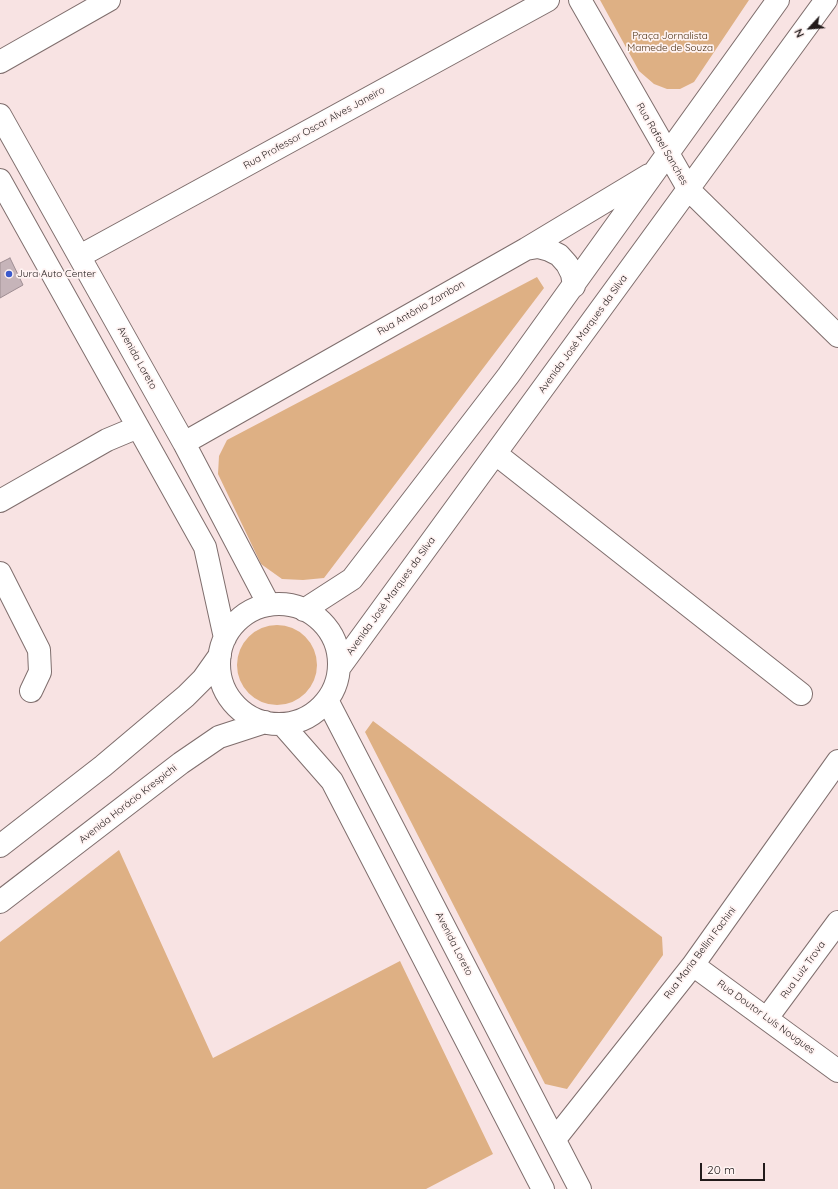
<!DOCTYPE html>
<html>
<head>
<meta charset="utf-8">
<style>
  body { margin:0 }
  #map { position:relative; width:838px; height:1189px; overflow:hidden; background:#f8e3e3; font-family:Quicksand,sans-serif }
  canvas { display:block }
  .north { position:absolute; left:790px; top:8px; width:40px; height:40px; -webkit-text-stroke:3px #fff3f2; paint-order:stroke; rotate:244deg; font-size:11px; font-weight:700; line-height:16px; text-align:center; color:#221b1b }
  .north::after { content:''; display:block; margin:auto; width:14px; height:18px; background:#221b1b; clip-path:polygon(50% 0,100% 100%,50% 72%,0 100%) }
  .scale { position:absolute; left:700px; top:1163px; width:65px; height:18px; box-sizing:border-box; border:2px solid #221b1b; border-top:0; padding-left:5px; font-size:12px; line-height:14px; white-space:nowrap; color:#221b1b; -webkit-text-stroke:3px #fff3f2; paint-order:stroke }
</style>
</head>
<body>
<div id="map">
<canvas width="838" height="1189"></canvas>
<div class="north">N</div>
<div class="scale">20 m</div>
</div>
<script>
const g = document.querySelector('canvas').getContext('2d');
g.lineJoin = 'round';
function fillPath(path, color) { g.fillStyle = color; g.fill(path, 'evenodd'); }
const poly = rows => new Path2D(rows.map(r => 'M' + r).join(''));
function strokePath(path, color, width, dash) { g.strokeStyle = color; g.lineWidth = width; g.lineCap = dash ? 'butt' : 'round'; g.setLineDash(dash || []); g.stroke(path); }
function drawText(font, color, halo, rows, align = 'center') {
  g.font = font + ' Quicksand,sans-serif'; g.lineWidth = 3.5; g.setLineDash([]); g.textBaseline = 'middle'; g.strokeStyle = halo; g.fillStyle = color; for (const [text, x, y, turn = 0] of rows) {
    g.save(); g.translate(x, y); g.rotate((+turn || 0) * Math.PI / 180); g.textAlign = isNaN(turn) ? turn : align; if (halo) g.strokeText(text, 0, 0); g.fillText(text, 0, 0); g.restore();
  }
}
const green = poly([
  [600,0,749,0,694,82,680,89,667,89,654,84,639,71],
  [537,277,544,288,324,578,303,580,282,579,261,564,218,474,219,456,227,440],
  '237 665a40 40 0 1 1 80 0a40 40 0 1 1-80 0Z',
  [373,721,662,937,663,955,567,1089,545,1084,365,732],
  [119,850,213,1058,400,961,493,1154,426,1189,0,1189,0,942]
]);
const building = poly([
  [10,258,23,285,0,298,0,263,10,258]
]);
const minor = poly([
  [580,0,689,190,838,336],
  [0,62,109,0],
  [0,115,184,443,269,605],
  [0,180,205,547,225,638],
  [526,249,538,247,549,250,559,255,567,264,572,274,574,286],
  [80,256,548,0],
  [184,443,526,249,649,175],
  [496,454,801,694],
  [0,501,107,440,138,427],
  [0,573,39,650,40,672,31,691],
  '219 664a60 60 0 1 1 120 0a60 60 0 1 1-120 0Z',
  [304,610,352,579,508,376,778,0],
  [339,668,826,0],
  [327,700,580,1189],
  [282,724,332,781,543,1189],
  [0,846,103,766,186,696,203,679,220,655],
  [0,902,181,763,219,737,265,722],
  [693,965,838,1071],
  [767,1018,838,922],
  [555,1139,693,965,838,761]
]);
const markers = [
  [9,274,4,"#3b5acc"]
];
const parkNames = [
  ["Praça Jornalista",670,36],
  ["Mamede de Souza",670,48]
];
const streetNames = [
  ["Rua Professor Oscar Alves Janeiro",314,128,-29],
  ["Rua Rafael Sanches",662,144,60],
  ["Rua Antônio Zambon",421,308,-30],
  ["Avenida José Marques da Silva",583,334,-54],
  ["Avenida Loreto",137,358,61],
  ["Avenida José Marques da Silva",391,596,-54],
  ["Avenida Horácio Krespichi",128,804,-38],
  ["Avenida Loreto",454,944,63],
  ["Rua Maria Bellini Fachini",700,953,-53],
  ["Rua Luiz Trova",803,970,-54],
  ["Rua Doutor Luís Nougues",766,1017,36]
];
const poiNames = [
  ["Jura Auto Center",17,274]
];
fillPath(green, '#deb084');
fillPath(building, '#c6b4b9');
strokePath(building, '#9e8d92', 1);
strokePath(minor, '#7f6e6d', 24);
strokePath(minor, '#fff', 22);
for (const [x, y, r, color] of markers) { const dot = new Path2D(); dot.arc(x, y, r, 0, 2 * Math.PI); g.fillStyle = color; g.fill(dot); strokePath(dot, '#fff3f2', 1.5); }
drawText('10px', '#4b2f10', '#fff3f2', parkNames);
drawText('10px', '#221b1b', '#fff3f2', streetNames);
drawText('10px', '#221b1b', '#fff3f2', poiNames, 'left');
</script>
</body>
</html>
